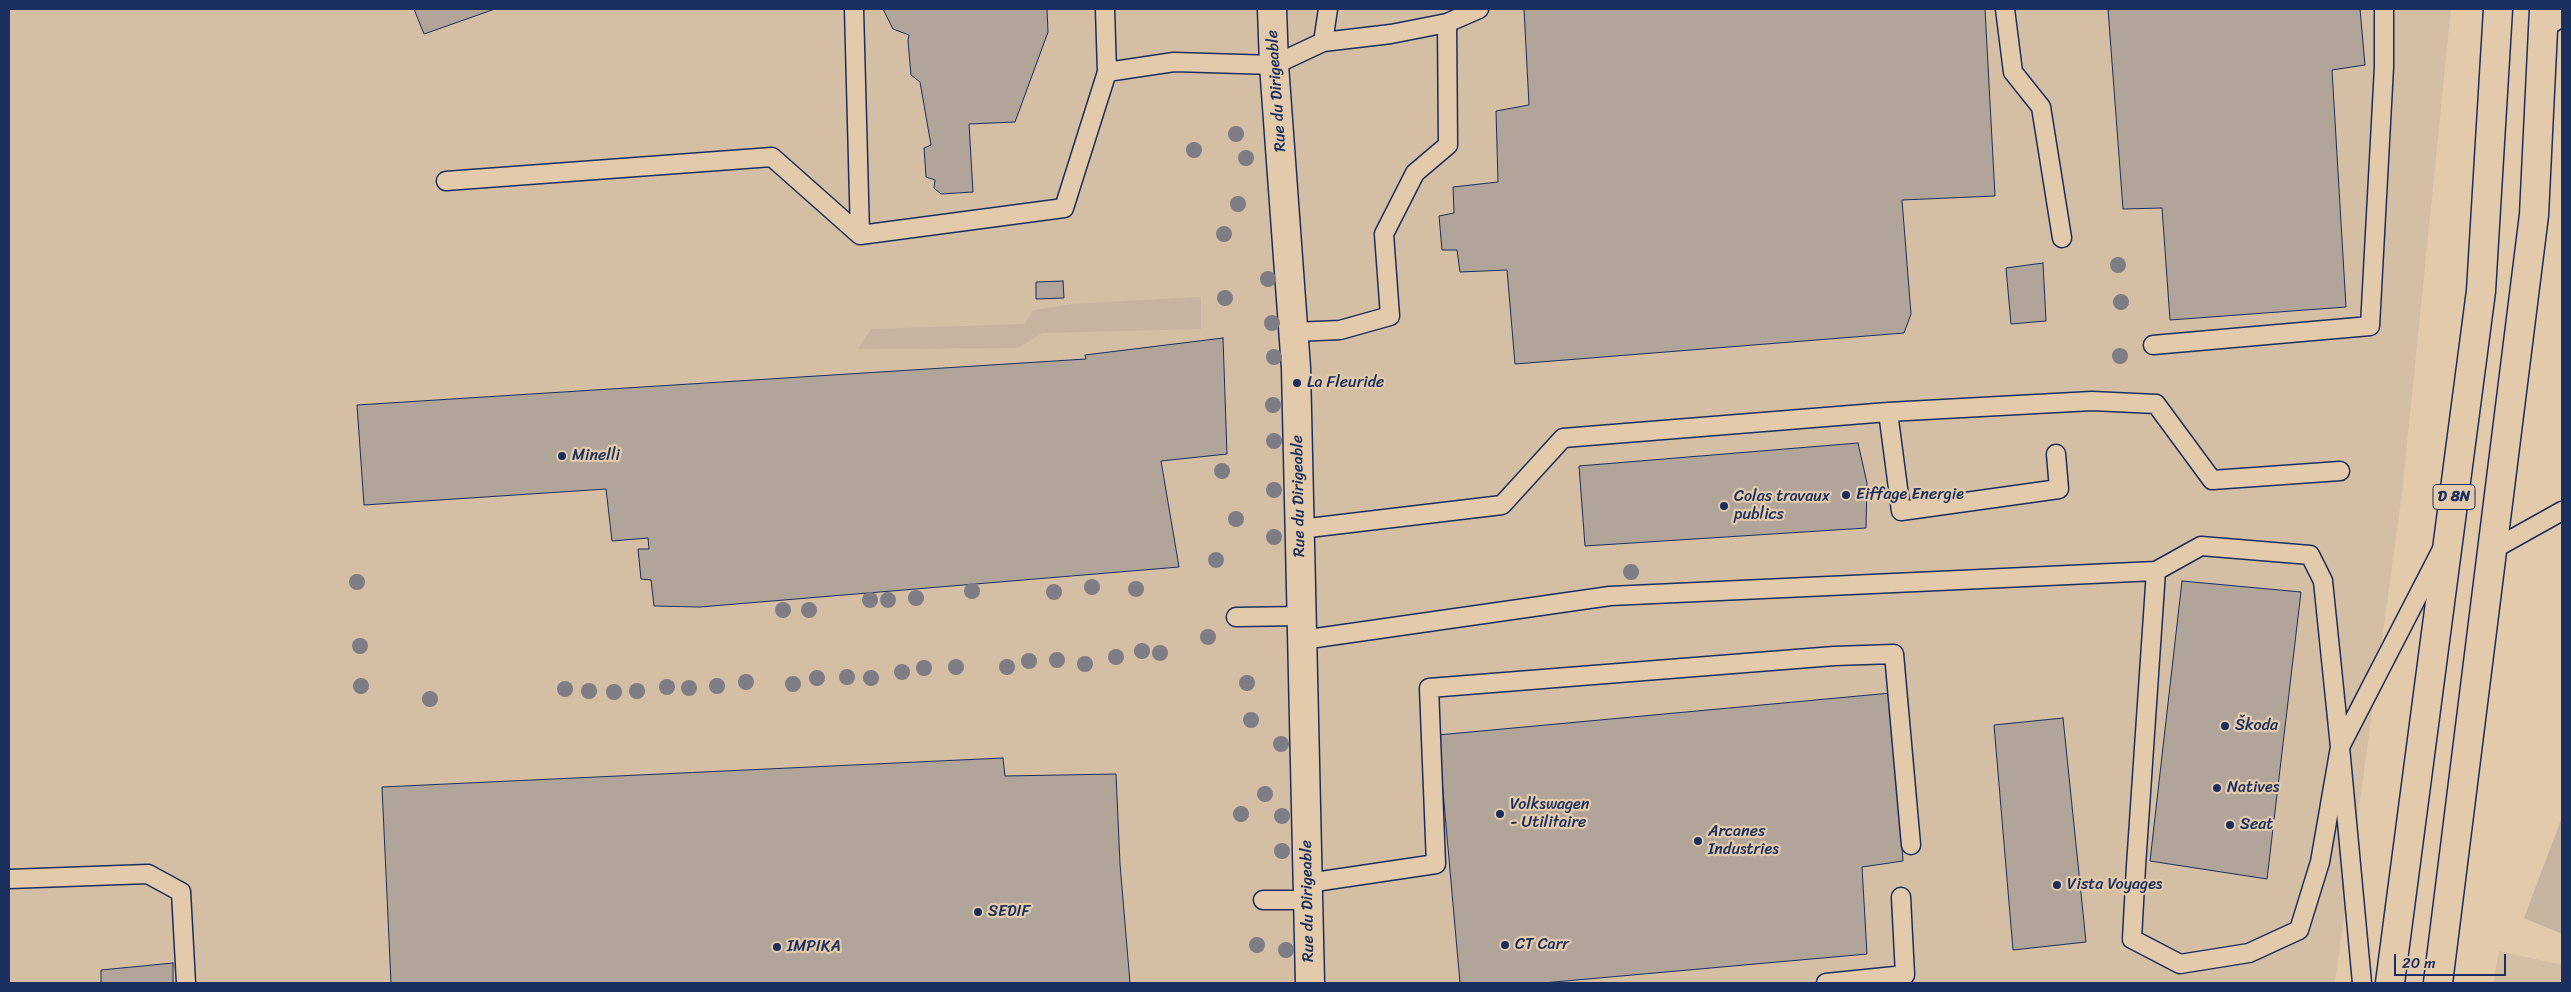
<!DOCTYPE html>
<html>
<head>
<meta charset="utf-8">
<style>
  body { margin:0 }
  #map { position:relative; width:2571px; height:992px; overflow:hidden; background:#e3caab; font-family:Sriracha,sans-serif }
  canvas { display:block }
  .frame { position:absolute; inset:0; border:10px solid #1b2f5e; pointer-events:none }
  .scale { position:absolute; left:2394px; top:954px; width:112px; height:22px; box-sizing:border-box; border:2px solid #1b2f5e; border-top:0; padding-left:6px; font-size:15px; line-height:18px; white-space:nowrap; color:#1b2f5e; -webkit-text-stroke:4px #e3caab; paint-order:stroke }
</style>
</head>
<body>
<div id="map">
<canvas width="2571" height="992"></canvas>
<div class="frame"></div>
<div class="scale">20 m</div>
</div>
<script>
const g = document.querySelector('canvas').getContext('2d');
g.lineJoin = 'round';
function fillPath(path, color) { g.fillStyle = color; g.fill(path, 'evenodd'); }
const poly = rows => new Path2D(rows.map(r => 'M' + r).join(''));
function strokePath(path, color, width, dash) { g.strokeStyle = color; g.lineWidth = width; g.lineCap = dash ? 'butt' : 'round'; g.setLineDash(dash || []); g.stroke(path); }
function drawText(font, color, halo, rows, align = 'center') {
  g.font = font + ' Sriracha,sans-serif'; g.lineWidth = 4.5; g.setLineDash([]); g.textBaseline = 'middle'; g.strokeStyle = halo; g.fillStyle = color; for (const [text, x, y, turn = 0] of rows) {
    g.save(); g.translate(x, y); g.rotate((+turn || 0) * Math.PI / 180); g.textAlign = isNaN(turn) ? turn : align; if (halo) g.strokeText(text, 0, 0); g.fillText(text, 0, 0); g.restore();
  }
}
const built = poly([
  [9,9,2451,9,2402,494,2335,983,9,983],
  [2499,951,2562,965,2562,983,2493,983]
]);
const green = poly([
  [1201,297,1201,329,1042,333,1018,348,858,349,871,329,1025,324,1033,310,1071,304],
  [2562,817,2562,934,2524,918]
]);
const building = poly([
  [414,9,495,9,424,34,414,9],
  [883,9,1047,9,1048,32,1015,122,969,124,973,192,941,194,934,188,935,180,926,177,924,148,931,145,920,82,911,75,908,41,909,35,893,29,883,9],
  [1524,9,1985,9,1995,196,1902,200,1911,314,1904,333,1515,364,1507,270,1460,272,1457,250,1442,250,1439,216,1454,213,1453,187,1498,182,1496,111,1529,105,1524,9],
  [2108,9,2360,9,2365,65,2332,70,2346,307,2170,320,2162,208,2123,209,2108,9],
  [2043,263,2046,321,2011,324,2006,268,2043,263],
  [1063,281,1064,298,1036,299,1036,282,1063,281],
  [1223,338,1227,454,1161,461,1179,567,700,607,654,606,651,580,641,579,638,549,649,549,648,538,612,541,606,489,364,505,357,405,1086,359,1085,355,1223,338],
  [1858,443,1867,483,1866,528,1585,546,1579,466,1858,443],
  [2182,581,2301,592,2267,879,2150,861,2182,581],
  [1891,693,1903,861,1862,867,1867,954,1543,983,1460,983,1438,735,1891,693],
  [2063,718,2086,942,2013,950,1994,725,2063,718],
  [1003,758,1005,776,1116,774,1120,864,1130,983,391,983,382,787,1003,758],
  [173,963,173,983,101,983,101,970,173,963]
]);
const lane = poly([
  [854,9,860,235],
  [1105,9,1107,72],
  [2005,9,2013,72,2041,107,2062,238],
  [1447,23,1479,9],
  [2543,29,2562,17],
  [446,181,772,157,860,235,1064,208,1107,72,1174,62,1274,65,1323,42,1328,9],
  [1294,332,1340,330,1390,316,1384,234,1415,173,1448,145,1447,23,1391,34,1323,42],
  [2153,345,2370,326,2384,67,2384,9],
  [1888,412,1901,511,2059,489,2056,454],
  [1300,529,1502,505,1563,438,1888,412,2092,401,2156,404,2212,480,2340,471],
  [2201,546,2310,555,2323,581,2340,747,2320,862,2299,930,2249,953,2180,964,2132,939,2136,866,2156,571,2201,546],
  [2494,549,2562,511],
  [1236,617,1302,616],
  [1302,640,1610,596,2156,571],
  [9,879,148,874,181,892,186,983],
  [1308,883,1436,864,1429,688,1834,656,1894,654,1911,845],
  [1263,900,1308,900],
  [1826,983,1905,975,1901,897],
  [2362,983,2340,747,2441,551]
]);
const street = poly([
  [1272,9,1274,65,1296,368,1310,983]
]);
const primary = poly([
  [2390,983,2481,291,2498,9],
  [2438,983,2534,215,2544,9]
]);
const trees = [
  [1236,134],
  [1194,150],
  [1246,158],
  [1238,204],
  [1224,234],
  [2118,265],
  [1268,279],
  [1225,298],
  [2121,302],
  [1272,323],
  [2120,356],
  [1274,357],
  [1273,405],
  [1274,441],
  [1222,471],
  [1274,490],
  [1236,519],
  [1274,537],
  [1216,560],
  [1631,572],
  [357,582],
  [1092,587],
  [1136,589],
  [972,591],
  [1054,592],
  [916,598],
  [870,600],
  [888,600],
  [783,610],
  [809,610],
  [1208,637],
  [360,646],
  [1142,651],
  [1160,653],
  [1116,657],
  [1057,660],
  [1029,661],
  [1085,664],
  [956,667],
  [1007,667],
  [924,668],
  [902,672],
  [847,677],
  [817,678],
  [871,678],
  [746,682],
  [1247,683],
  [793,684],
  [361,686],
  [717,686],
  [667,687],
  [689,688],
  [565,689],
  [589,691],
  [637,691],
  [614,692],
  [430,699],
  [1251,720],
  [1281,744],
  [1265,794],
  [1241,814],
  [1282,816],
  [1282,851],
  [1257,945],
  [1286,950]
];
const markers = [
  [1297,383,5,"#1b2f5e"],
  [562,456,5,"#1b2f5e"],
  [1846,495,5,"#1b2f5e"],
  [1724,506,5,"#1b2f5e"],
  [2225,726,5,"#1b2f5e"],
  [2217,788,5,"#1b2f5e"],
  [1500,814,5,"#1b2f5e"],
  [2230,825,5,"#1b2f5e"],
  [1698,841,5,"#1b2f5e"],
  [2057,885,5,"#1b2f5e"],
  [978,912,5,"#1b2f5e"],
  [1505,945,5,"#1b2f5e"],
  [777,947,5,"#1b2f5e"]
];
const shields = [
  [2454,497,42]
];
const shieldNames = [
  ["D 8N",2454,497]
];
const streetNames = [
  ["Rue du Dirigeable",1277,91,-94],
  ["Rue du Dirigeable",1299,496,-91],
  ["Rue du Dirigeable",1308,901,-91]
];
const poiNames = [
  ["La Fleuride",1307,383],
  ["Minelli",572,456],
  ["Eiffage Energie",1856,495],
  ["Colas travaux",1734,497],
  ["publics",1734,515],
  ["Škoda",2235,726],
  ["Natives",2227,788],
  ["Volkswagen",1510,805],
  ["- Utilitaire",1510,823],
  ["Seat",2240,825],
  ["Arcanes",1708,832],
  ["Industries",1708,850],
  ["Vista Voyages",2067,885],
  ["SEDIF",988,912],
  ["CT Carr",1515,945],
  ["IMPIKA",787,947]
];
fillPath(built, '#d4bfa5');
fillPath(green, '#c6b3a0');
fillPath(building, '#b1a498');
strokePath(building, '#1b2f5e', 1);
strokePath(lane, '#1b2f5e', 21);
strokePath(street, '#1b2f5e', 31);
strokePath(primary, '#1b2f5e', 31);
strokePath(lane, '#e3caab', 18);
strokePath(street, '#e3caab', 28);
strokePath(primary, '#e3caab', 28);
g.fillStyle = '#7e7c84';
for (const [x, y] of trees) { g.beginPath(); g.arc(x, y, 8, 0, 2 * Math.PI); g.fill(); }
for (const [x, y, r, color] of markers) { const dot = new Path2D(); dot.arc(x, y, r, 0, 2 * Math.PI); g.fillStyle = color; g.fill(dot); strokePath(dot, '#e3caab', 2); }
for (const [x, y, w] of shields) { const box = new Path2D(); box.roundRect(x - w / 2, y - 12.5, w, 25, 4); g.fillStyle = '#e3caab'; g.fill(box); strokePath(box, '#1b2f5e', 1); }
drawText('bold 15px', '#1b2f5e', null, shieldNames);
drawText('16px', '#1b2f5e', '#e3caab', streetNames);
drawText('16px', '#1b2f5e', '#e3caab', poiNames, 'left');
</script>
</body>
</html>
